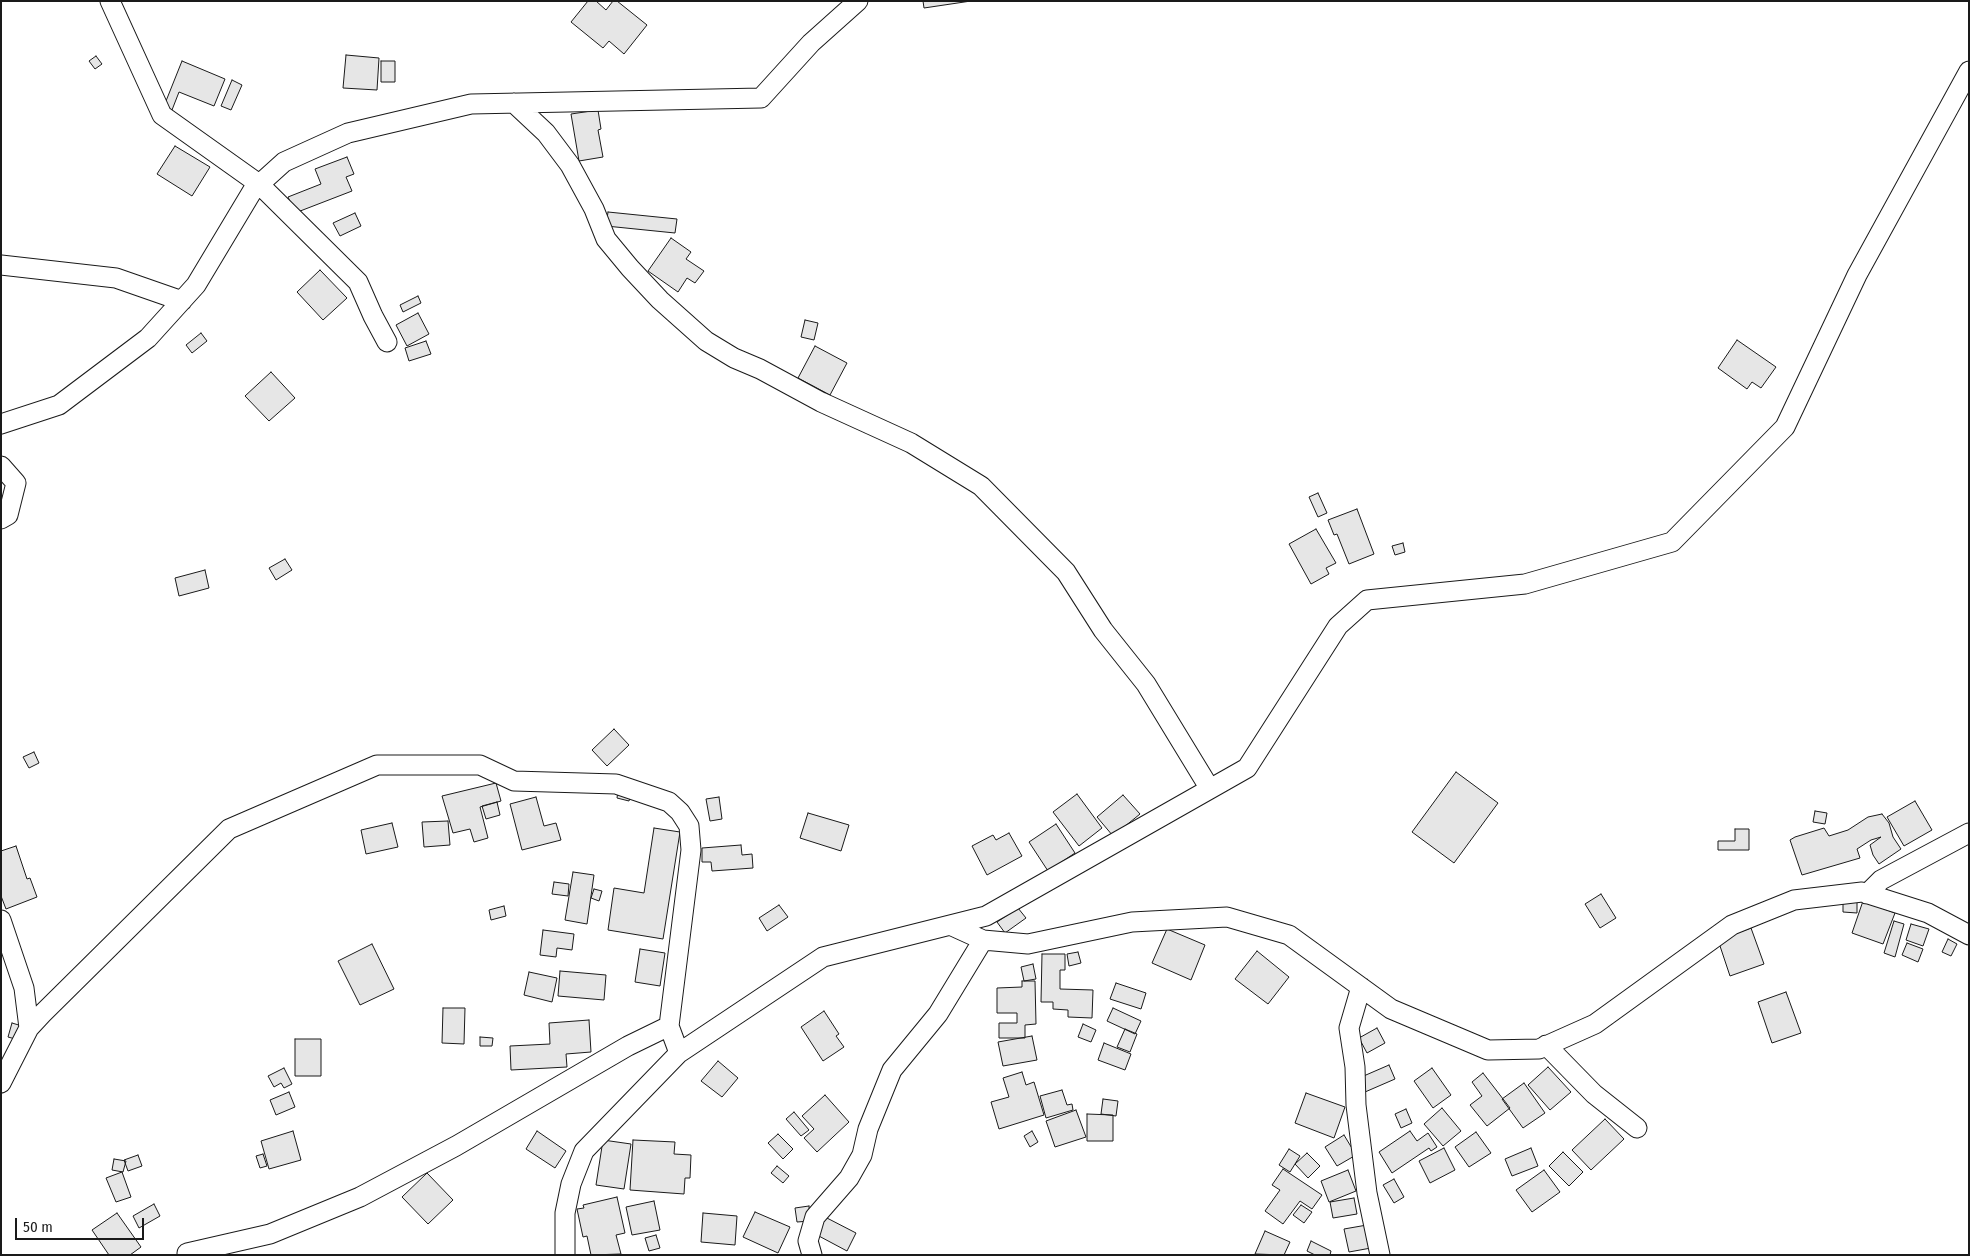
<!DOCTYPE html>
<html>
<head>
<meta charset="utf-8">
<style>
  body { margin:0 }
  #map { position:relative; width:1970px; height:1256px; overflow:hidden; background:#fff; font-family:"Fira Sans Condensed",sans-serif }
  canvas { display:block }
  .frame { position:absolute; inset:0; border:2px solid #1a1a1a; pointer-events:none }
  .scale { position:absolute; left:15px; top:1218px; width:129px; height:22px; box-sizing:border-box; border:2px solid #1a1a1a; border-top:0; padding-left:6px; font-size:15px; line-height:18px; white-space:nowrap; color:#1a1a1a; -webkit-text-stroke:4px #fff; paint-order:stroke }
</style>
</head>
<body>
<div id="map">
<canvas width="1970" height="1256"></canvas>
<div class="frame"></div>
<div class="scale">50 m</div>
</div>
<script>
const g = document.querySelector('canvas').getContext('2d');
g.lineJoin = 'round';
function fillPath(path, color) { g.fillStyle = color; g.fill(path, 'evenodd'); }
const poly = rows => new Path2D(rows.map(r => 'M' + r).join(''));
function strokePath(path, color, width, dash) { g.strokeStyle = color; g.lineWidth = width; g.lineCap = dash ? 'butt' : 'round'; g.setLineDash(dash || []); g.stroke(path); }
const building = poly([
  [588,1,596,1,606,10,613,1,617,1,647,25,624,54,609,41,603,48,571,22,588,1],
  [923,1,971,1,924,8,923,1],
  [346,55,379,58,377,90,343,88,346,55],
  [96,56,102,64,95,69,89,61,96,56],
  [182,61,225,79,214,106,179,92,172,110,164,106,182,61],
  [381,61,395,61,395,82,381,82,381,61],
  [232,80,242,85,231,110,221,106,232,80],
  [598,110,601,129,598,130,603,157,579,161,571,114,598,110],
  [175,146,210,167,192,196,157,174,175,146],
  [347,157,354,174,346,177,352,191,295,213,288,197,321,184,315,169,347,157],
  [608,212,677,219,675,233,606,226,608,212],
  [355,213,361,226,340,236,333,223,355,213],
  [671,238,691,252,686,259,704,271,695,283,687,278,678,292,648,271,671,238],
  [320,270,347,298,323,320,297,292,320,270],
  [418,296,421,303,403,312,400,305,418,296],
  [418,313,429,334,407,346,396,325,418,313],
  [805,320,818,323,814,340,801,337,805,320],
  [201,333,207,341,192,353,186,345,201,333],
  [1737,340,1776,367,1761,388,1752,382,1747,389,1718,368,1737,340],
  [426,341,431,354,409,361,405,348,426,341],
  [815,346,847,363,830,395,798,378,815,346],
  [271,372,295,398,269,421,245,396,271,372],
  [1318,493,1327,513,1318,517,1309,497,1318,493],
  [1357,509,1374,554,1349,564,1337,534,1334,535,1328,520,1357,509],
  [1316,529,1336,563,1326,568,1329,574,1311,584,1289,544,1316,529],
  [1403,543,1405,552,1395,555,1392,546,1403,543],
  [285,559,292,570,276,580,269,568,285,559],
  [205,570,209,588,179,596,175,578,205,570],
  [614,729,629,745,607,766,592,750,614,729],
  [34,752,39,763,29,768,23,757,34,752],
  [1456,772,1498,803,1454,863,1412,832,1456,772],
  [496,783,501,801,480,807,488,838,474,842,470,829,453,833,442,796,496,783],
  [618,791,631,794,629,801,617,798,618,791],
  [1077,794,1102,828,1079,846,1053,812,1077,794],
  [1123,795,1140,814,1113,836,1097,817,1123,795],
  [536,797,544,826,556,823,561,840,522,850,510,804,536,797],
  [719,797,722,819,710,821,706,799,719,797],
  [1915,801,1932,830,1904,846,1887,817,1915,801],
  [497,802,500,815,486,819,482,806,497,802],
  [1815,811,1827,813,1825,824,1813,822,1815,811],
  [808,813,849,825,841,851,800,838,808,813],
  [1882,814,1889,823,1893,837,1901,849,1879,864,1873,855,1870,845,1881,837,1871,840,1857,849,1860,858,1802,875,1790,840,1795,837,1824,828,1829,836,1848,830,1868,817,1882,814],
  [448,821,450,845,424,847,422,822,448,821],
  [392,823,398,847,366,854,361,830,392,823],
  [1056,824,1075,853,1048,871,1029,842,1056,824],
  [654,828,680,832,663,939,608,930,614,888,644,893,654,828],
  [1735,829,1749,829,1749,850,1718,850,1718,841,1735,841,1735,829],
  [1009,833,1022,856,987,875,972,846,993,835,996,840,1009,833],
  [741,845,742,855,752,854,753,868,712,871,711,862,702,862,702,848,741,845],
  [16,846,27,879,30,878,37,897,6,909,1,896,1,851,16,846],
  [573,872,594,875,587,924,565,920,573,872],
  [554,882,569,884,568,896,552,894,554,882],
  [594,889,602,891,599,901,591,898,594,889],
  [1601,894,1616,918,1600,928,1585,904,1601,894],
  [1843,900,1857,900,1857,913,1843,912,1843,900],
  [1863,901,1895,913,1883,944,1852,933,1863,901],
  [779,905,788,917,767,931,759,918,779,905],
  [504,906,506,916,491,920,489,910,504,906],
  [1018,908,1026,918,1005,933,997,922,1018,908],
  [1894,921,1904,924,1895,957,1884,953,1894,921],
  [1911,924,1929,929,1923,946,1906,940,1911,924],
  [1751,928,1764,964,1730,976,1718,940,1751,928],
  [1167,929,1205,945,1191,980,1152,963,1167,929],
  [543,930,574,934,572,950,557,948,556,957,540,955,543,930],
  [1948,939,1957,944,1951,956,1942,952,1948,939],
  [1907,943,1923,949,1918,962,1902,955,1907,943],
  [372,944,394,989,360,1005,338,961,372,944],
  [640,949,665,953,660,986,635,982,640,949],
  [1257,951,1289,977,1268,1004,1235,979,1257,951],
  [1078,952,1081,963,1069,966,1067,954,1078,952],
  [1042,954,1065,954,1065,970,1060,970,1060,989,1093,990,1092,1018,1068,1017,1068,1010,1053,1009,1053,1002,1041,1002,1042,954],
  [1033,964,1036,979,1024,981,1021,967,1033,964],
  [560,971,606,975,604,1000,558,996,560,971],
  [529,972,557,978,552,1002,524,995,529,972],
  [1022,981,1035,981,1036,1024,1025,1025,1025,1038,999,1038,999,1023,1017,1023,1017,1013,997,1013,997,988,1022,987,1022,981],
  [1116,983,1146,993,1141,1009,1110,999,1116,983],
  [1786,992,1801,1033,1772,1043,1758,1002,1786,992],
  [443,1008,465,1008,464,1044,442,1043,443,1008],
  [1113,1008,1141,1021,1135,1034,1107,1021,1113,1008],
  [824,1011,839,1034,836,1036,844,1047,823,1061,801,1027,824,1011],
  [589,1020,591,1052,566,1054,567,1067,511,1070,510,1046,550,1044,549,1023,589,1020],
  [12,1023,22,1026,19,1040,8,1037,12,1023],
  [1083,1024,1096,1030,1091,1042,1078,1037,1083,1024],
  [1377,1028,1385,1043,1367,1053,1359,1038,1377,1028],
  [1125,1029,1137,1034,1130,1052,1117,1047,1125,1029],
  [1032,1036,1037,1060,1003,1066,998,1042,1032,1036],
  [480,1037,493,1038,492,1046,480,1046,480,1037],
  [295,1039,321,1039,321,1076,295,1076,295,1039],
  [1104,1043,1131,1054,1125,1070,1098,1060,1104,1043],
  [718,1061,738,1078,722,1097,701,1081,718,1061],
  [1389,1065,1395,1079,1365,1092,1359,1078,1389,1065],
  [1548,1067,1571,1092,1550,1110,1528,1085,1548,1067],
  [284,1068,292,1084,284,1088,281,1083,274,1087,268,1076,284,1068],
  [1432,1068,1451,1095,1433,1108,1414,1081,1432,1068],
  [1022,1072,1026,1085,1034,1082,1044,1115,999,1129,991,1102,1009,1097,1003,1078,1022,1072],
  [1483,1073,1510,1108,1487,1126,1470,1105,1482,1096,1472,1082,1483,1073],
  [1524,1083,1545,1113,1523,1128,1502,1099,1524,1083],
  [1062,1090,1067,1105,1072,1104,1073,1110,1046,1118,1040,1096,1062,1090],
  [289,1092,295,1107,276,1115,270,1100,289,1092],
  [1306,1093,1345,1107,1334,1138,1295,1123,1306,1093],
  [825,1095,849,1122,817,1152,804,1138,814,1129,802,1116,825,1095],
  [1103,1099,1118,1101,1116,1116,1101,1114,1103,1099],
  [1442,1108,1461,1131,1443,1146,1424,1124,1442,1108],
  [1406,1109,1412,1123,1401,1128,1395,1114,1406,1109],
  [1076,1110,1086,1137,1055,1147,1046,1121,1076,1110],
  [794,1112,809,1130,801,1136,786,1119,794,1112],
  [1087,1114,1113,1115,1113,1141,1087,1141,1087,1114],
  [1605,1119,1624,1139,1591,1170,1572,1150,1605,1119],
  [293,1131,301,1160,269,1169,261,1141,293,1131],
  [537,1131,566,1151,555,1168,526,1149,537,1131],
  [1032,1131,1038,1142,1030,1147,1024,1136,1032,1131],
  [1410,1131,1417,1141,1428,1133,1437,1147,1431,1151,1429,1148,1392,1173,1379,1152,1410,1131],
  [1476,1132,1491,1153,1469,1167,1455,1147,1476,1132],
  [778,1134,793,1149,783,1159,768,1143,778,1134],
  [1344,1135,1356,1155,1337,1166,1325,1147,1344,1135],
  [603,1140,631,1144,624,1189,596,1185,603,1140],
  [633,1140,675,1142,674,1154,691,1155,690,1178,685,1178,684,1194,630,1190,633,1140],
  [1444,1148,1455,1170,1430,1183,1419,1161,1444,1148],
  [1531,1148,1538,1166,1512,1176,1505,1159,1531,1148],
  [1289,1149,1300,1156,1290,1172,1279,1165,1289,1149],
  [1563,1152,1583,1172,1569,1186,1549,1166,1563,1152],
  [1307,1153,1320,1166,1308,1178,1295,1164,1307,1153],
  [263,1154,267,1166,260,1168,256,1156,263,1154],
  [138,1155,142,1166,128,1171,124,1160,138,1155],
  [114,1159,126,1161,123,1172,112,1170,114,1159],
  [777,1166,789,1176,783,1183,771,1173,777,1166],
  [1283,1169,1322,1195,1312,1209,1300,1201,1283,1224,1265,1211,1280,1190,1272,1185,1283,1169],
  [1348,1170,1356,1191,1329,1202,1321,1181,1348,1170],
  [1544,1170,1560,1192,1532,1212,1516,1190,1544,1170],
  [122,1172,131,1197,116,1202,106,1178,122,1172],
  [427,1173,453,1200,428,1224,402,1197,427,1173],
  [1394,1179,1404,1197,1394,1203,1383,1185,1394,1179],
  [617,1197,625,1233,616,1235,621,1254,591,1255,587,1236,583,1237,577,1209,584,1208,583,1205,617,1197],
  [1354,1198,1357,1214,1333,1218,1330,1202,1354,1198],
  [654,1201,660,1230,632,1235,626,1207,654,1201],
  [154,1204,160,1216,139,1228,133,1216,154,1204],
  [1301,1205,1312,1212,1304,1223,1293,1215,1301,1205],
  [809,1206,810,1221,797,1222,795,1208,809,1206],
  [755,1212,790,1227,778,1253,743,1237,755,1212],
  [117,1213,141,1247,130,1255,109,1255,92,1230,117,1213],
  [703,1213,737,1216,735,1245,701,1242,703,1213],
  [825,1217,856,1233,847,1251,817,1235,825,1217],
  [1367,1225,1371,1248,1349,1252,1344,1229,1367,1225],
  [1265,1231,1290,1242,1284,1255,1255,1254,1265,1231],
  [656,1235,660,1248,649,1251,645,1238,656,1235],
  [1311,1241,1331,1251,1330,1255,1315,1255,1307,1251,1311,1241]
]);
const minor = poly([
  [110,1,162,115,259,184,358,282,373,316,387,342],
  [514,103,546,133,570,165,594,209,606,239,630,268,660,300,706,341,734,358,760,369,821,402,911,443,981,486,1066,572,1103,630,1146,684,1210,789],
  [1,265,116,278,182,301],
  [1,424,59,405,148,338,196,285,253,190,284,162,348,133,471,104,761,98,811,43,858,1],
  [1,466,16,483,8,515,1,519],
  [1867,894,1881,880,1969,833],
  [1,920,24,988,29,1028],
  [950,925,983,940,1028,944,1132,922,1227,917,1289,935,1391,1009,1488,1050,1539,1049,1595,1024,1732,925,1794,900,1862,892,1928,913,1969,935],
  [1361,987,1349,1028,1355,1067,1356,1105,1367,1193,1380,1255],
  [1546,1045,1594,1094,1637,1128],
  [1,1083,29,1028,42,1014,229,829,377,765,480,765,514,781,616,784,669,802,680,812,689,826,691,850,669,1026,679,1053],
  [187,1253,270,1234,360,1197,456,1146,628,1046,669,1026],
  [565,1255,565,1213,571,1184,584,1151,679,1053,823,957,986,916,1247,768,1338,626,1367,600,1525,584,1672,542,1785,427,1857,275,1969,71],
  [812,1255,808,1241,815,1217,849,1178,862,1155,868,1129,892,1070,938,1014,983,940]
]);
fillPath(building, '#e6e6e6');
strokePath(building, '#1a1a1a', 1);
strokePath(minor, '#1a1a1a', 21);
strokePath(minor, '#fff', 19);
</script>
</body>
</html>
